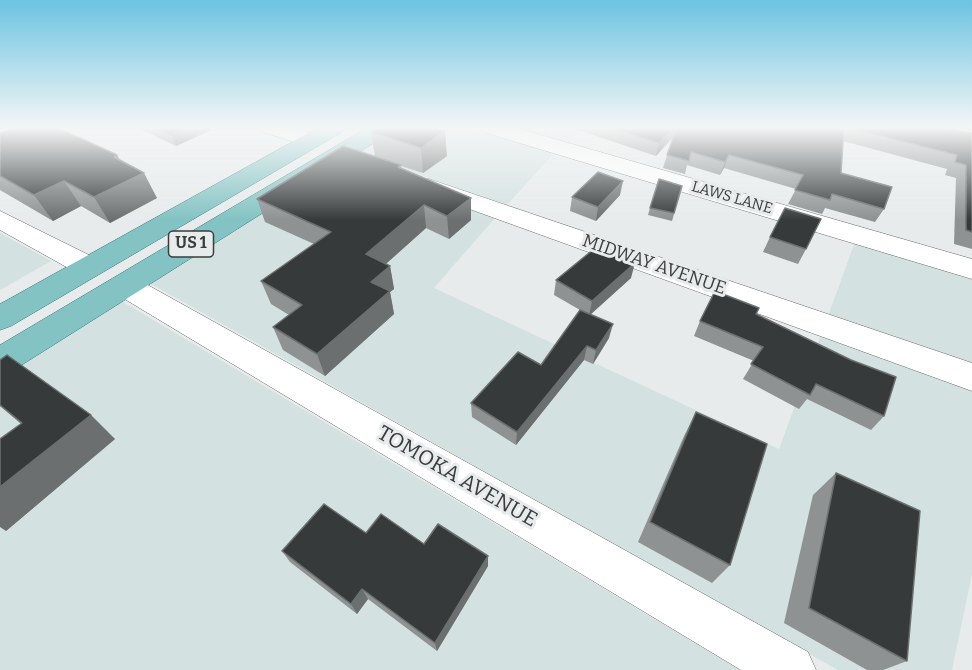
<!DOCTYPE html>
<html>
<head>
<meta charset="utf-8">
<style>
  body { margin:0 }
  canvas { display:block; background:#e7ebeb }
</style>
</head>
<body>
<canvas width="972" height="670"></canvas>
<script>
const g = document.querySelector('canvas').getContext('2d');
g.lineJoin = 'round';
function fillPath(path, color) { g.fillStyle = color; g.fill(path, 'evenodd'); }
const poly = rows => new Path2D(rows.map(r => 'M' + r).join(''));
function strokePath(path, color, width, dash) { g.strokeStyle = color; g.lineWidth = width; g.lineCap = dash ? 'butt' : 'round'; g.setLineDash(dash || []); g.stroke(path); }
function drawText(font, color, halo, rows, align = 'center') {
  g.font = font + ' Bitter,serif'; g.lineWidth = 6; g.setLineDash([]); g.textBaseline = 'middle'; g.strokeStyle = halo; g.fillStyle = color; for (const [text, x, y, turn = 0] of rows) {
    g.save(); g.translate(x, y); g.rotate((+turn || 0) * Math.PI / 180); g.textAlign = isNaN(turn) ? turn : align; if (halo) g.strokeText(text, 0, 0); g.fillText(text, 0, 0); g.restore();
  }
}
const built = poly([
  [396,127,471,127,555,152,507,205,354,152],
  [511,127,584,127,566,142],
  [337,162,495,218,434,288,779,449,821,335,972,390,972,574,952,670,838,670,146,281],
  [0,233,51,261,0,290],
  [855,242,972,277,972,366,828,316],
  [118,299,740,670,0,670,0,374]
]);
const minor = poly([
  [261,127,291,127,318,135,321,140,318,145,310,147,263,132,261,127],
  [481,127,513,127,972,259,972,279,483,132,481,127],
  [429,179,972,363,972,391,420,191,417,186,420,181,429,179],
  [0,211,99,260,104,267,99,274,89,277,79,274,0,230,0,211],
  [124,275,135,278,808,652,816,670,741,670,113,292,109,285,113,278,124,275]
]);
const primary = poly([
  [319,127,345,127,342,132,11,326,0,330,0,304,319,127],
  [368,127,394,127,391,132,12,371,0,375,0,345,368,127]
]);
const wall = poly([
  [136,127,210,127,211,130,176,146],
  [573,127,939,127,972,133,972,249,954,244,956,178,945,175,947,169,843,141,841,173,884,209,875,222,825,208,822,214,788,204,796,189,724,168,720,175,687,165,685,174,663,168,673,137,656,156,572,128],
  [951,127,972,127,972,131],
  [371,132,447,156,423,173,401,166,402,169,471,198,471,220,449,239,426,228,386,264,390,266,394,289,390,292,394,314,325,376,283,350,273,327,289,315,271,304,261,281,314,244,265,222,257,199,375,157],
  [0,133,117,155,120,160,157,198,110,223,81,206,53,221,0,190],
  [682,186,672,221,648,215,650,208],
  [620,195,596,221,570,211,572,197],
  [770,237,806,249,798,264,763,252],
  [631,278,590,314,609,338,593,364,584,360,516,445,472,417,471,403,541,365,580,310,554,295,556,280],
  [756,314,884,416,871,430,807,399,799,409,743,379,754,361,694,336,700,321],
  [0,360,115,439,6,531,21,424,0,406],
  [696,412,730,565,712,583,638,542,684,436],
  [836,473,907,661,883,670,867,670,784,623,813,495],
  [366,533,488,556,488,566,437,651,368,599,357,614,290,562,282,551]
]);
const shadedWall = poly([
  [190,127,210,127,211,130,176,146,171,135],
  [675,127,677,127,674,136,656,156,659,143],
  [445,131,447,156,423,173,421,148],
  [117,155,131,179,144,173,157,198,110,223,94,197,114,157],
  [729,155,724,168,720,175,725,162],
  [64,181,81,206,53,221,34,195],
  [623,181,620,195,596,221,598,207],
  [471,198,471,220,449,239,447,216],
  [424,205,426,228,371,277,366,254],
  [635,263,631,278,589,316,592,301],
  [390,266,394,289,390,292,394,314,325,376,317,354,371,282],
  [613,324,609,338,593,364,596,350],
  [587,346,584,360,516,445,517,432],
  [91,415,115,439,6,531,0,527,0,487],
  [488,556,488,566,437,651,435,643],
  [362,589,368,599,357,614,351,604]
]);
const building = poly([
  [16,127,56,127,117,155,114,157,144,173,94,197,64,181,34,195,0,176,0,133,16,127],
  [153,127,190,127,171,135,153,127],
  [380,127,432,127,445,131,421,148,371,132,380,127],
  [608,127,675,127,659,143,608,127],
  [677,127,844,127,841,173,892,187,884,209,832,194,830,200,795,190,803,175,729,155,725,162,691,152,689,161,667,155,677,127],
  [845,127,939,127,972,133,972,232,966,230,966,165,955,162,957,155,845,127],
  [343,146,401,165,398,167,471,198,447,216,424,205,366,254,390,266,371,282,390,291,317,354,273,327,302,305,261,281,331,232,257,199,343,146],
  [598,172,623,181,598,207,572,197,598,172],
  [659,179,682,186,674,213,650,208,659,179],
  [785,208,821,219,806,249,770,237,785,208],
  [600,244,635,263,592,301,556,280,600,244],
  [715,291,759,308,756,314,851,360,896,377,884,416,816,384,810,395,751,364,763,347,700,321,715,291],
  [580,310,613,324,596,350,587,346,517,432,471,403,518,352,541,365,580,310],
  [7,355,91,415,0,487,0,439,22,423,0,405,0,360,7,355],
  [696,412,767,444,730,565,650,522,696,412],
  [836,473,920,511,907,661,809,608,836,473],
  [324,504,366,533,381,514,424,544,438,524,488,556,435,643,362,589,351,604,282,551,324,504]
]);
const farStreetnames = [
  ["LAWS LANE",732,198,16]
];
const shields = [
  [191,244,45]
];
const shieldNames = [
  ["US 1",191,244]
];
const streetNames = [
  ["MIDWAY AVENUE",654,265,19]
];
const nearStreetnames = [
  ["TOMOKA AVENUE",457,477,30]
];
fillPath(built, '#d3e1e0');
strokePath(minor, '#696d6d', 1);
strokePath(primary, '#347a7a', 1);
fillPath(minor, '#fff');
fillPath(primary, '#83c3c3');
fillPath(wall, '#8e9292');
fillPath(shadedWall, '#6b6f6f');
fillPath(building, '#363a3a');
strokePath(building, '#6b6f6f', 1.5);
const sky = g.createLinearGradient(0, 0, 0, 220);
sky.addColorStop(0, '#6cc3e2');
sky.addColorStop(0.58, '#f4f6f6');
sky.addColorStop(1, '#f4f6f600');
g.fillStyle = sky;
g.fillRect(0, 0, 972, 220);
drawText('15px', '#3b3d3d', '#e7ebeb', farStreetnames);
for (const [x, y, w] of shields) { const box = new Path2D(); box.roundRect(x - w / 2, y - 13, w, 26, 4.5); g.fillStyle = '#e7ebeb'; g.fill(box); strokePath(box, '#3b3d3d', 1.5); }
drawText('bold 16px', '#3b3d3d', null, shieldNames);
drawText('18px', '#3b3d3d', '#e7ebeb', streetNames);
drawText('21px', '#3b3d3d', '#e7ebeb', nearStreetnames);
</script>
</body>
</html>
